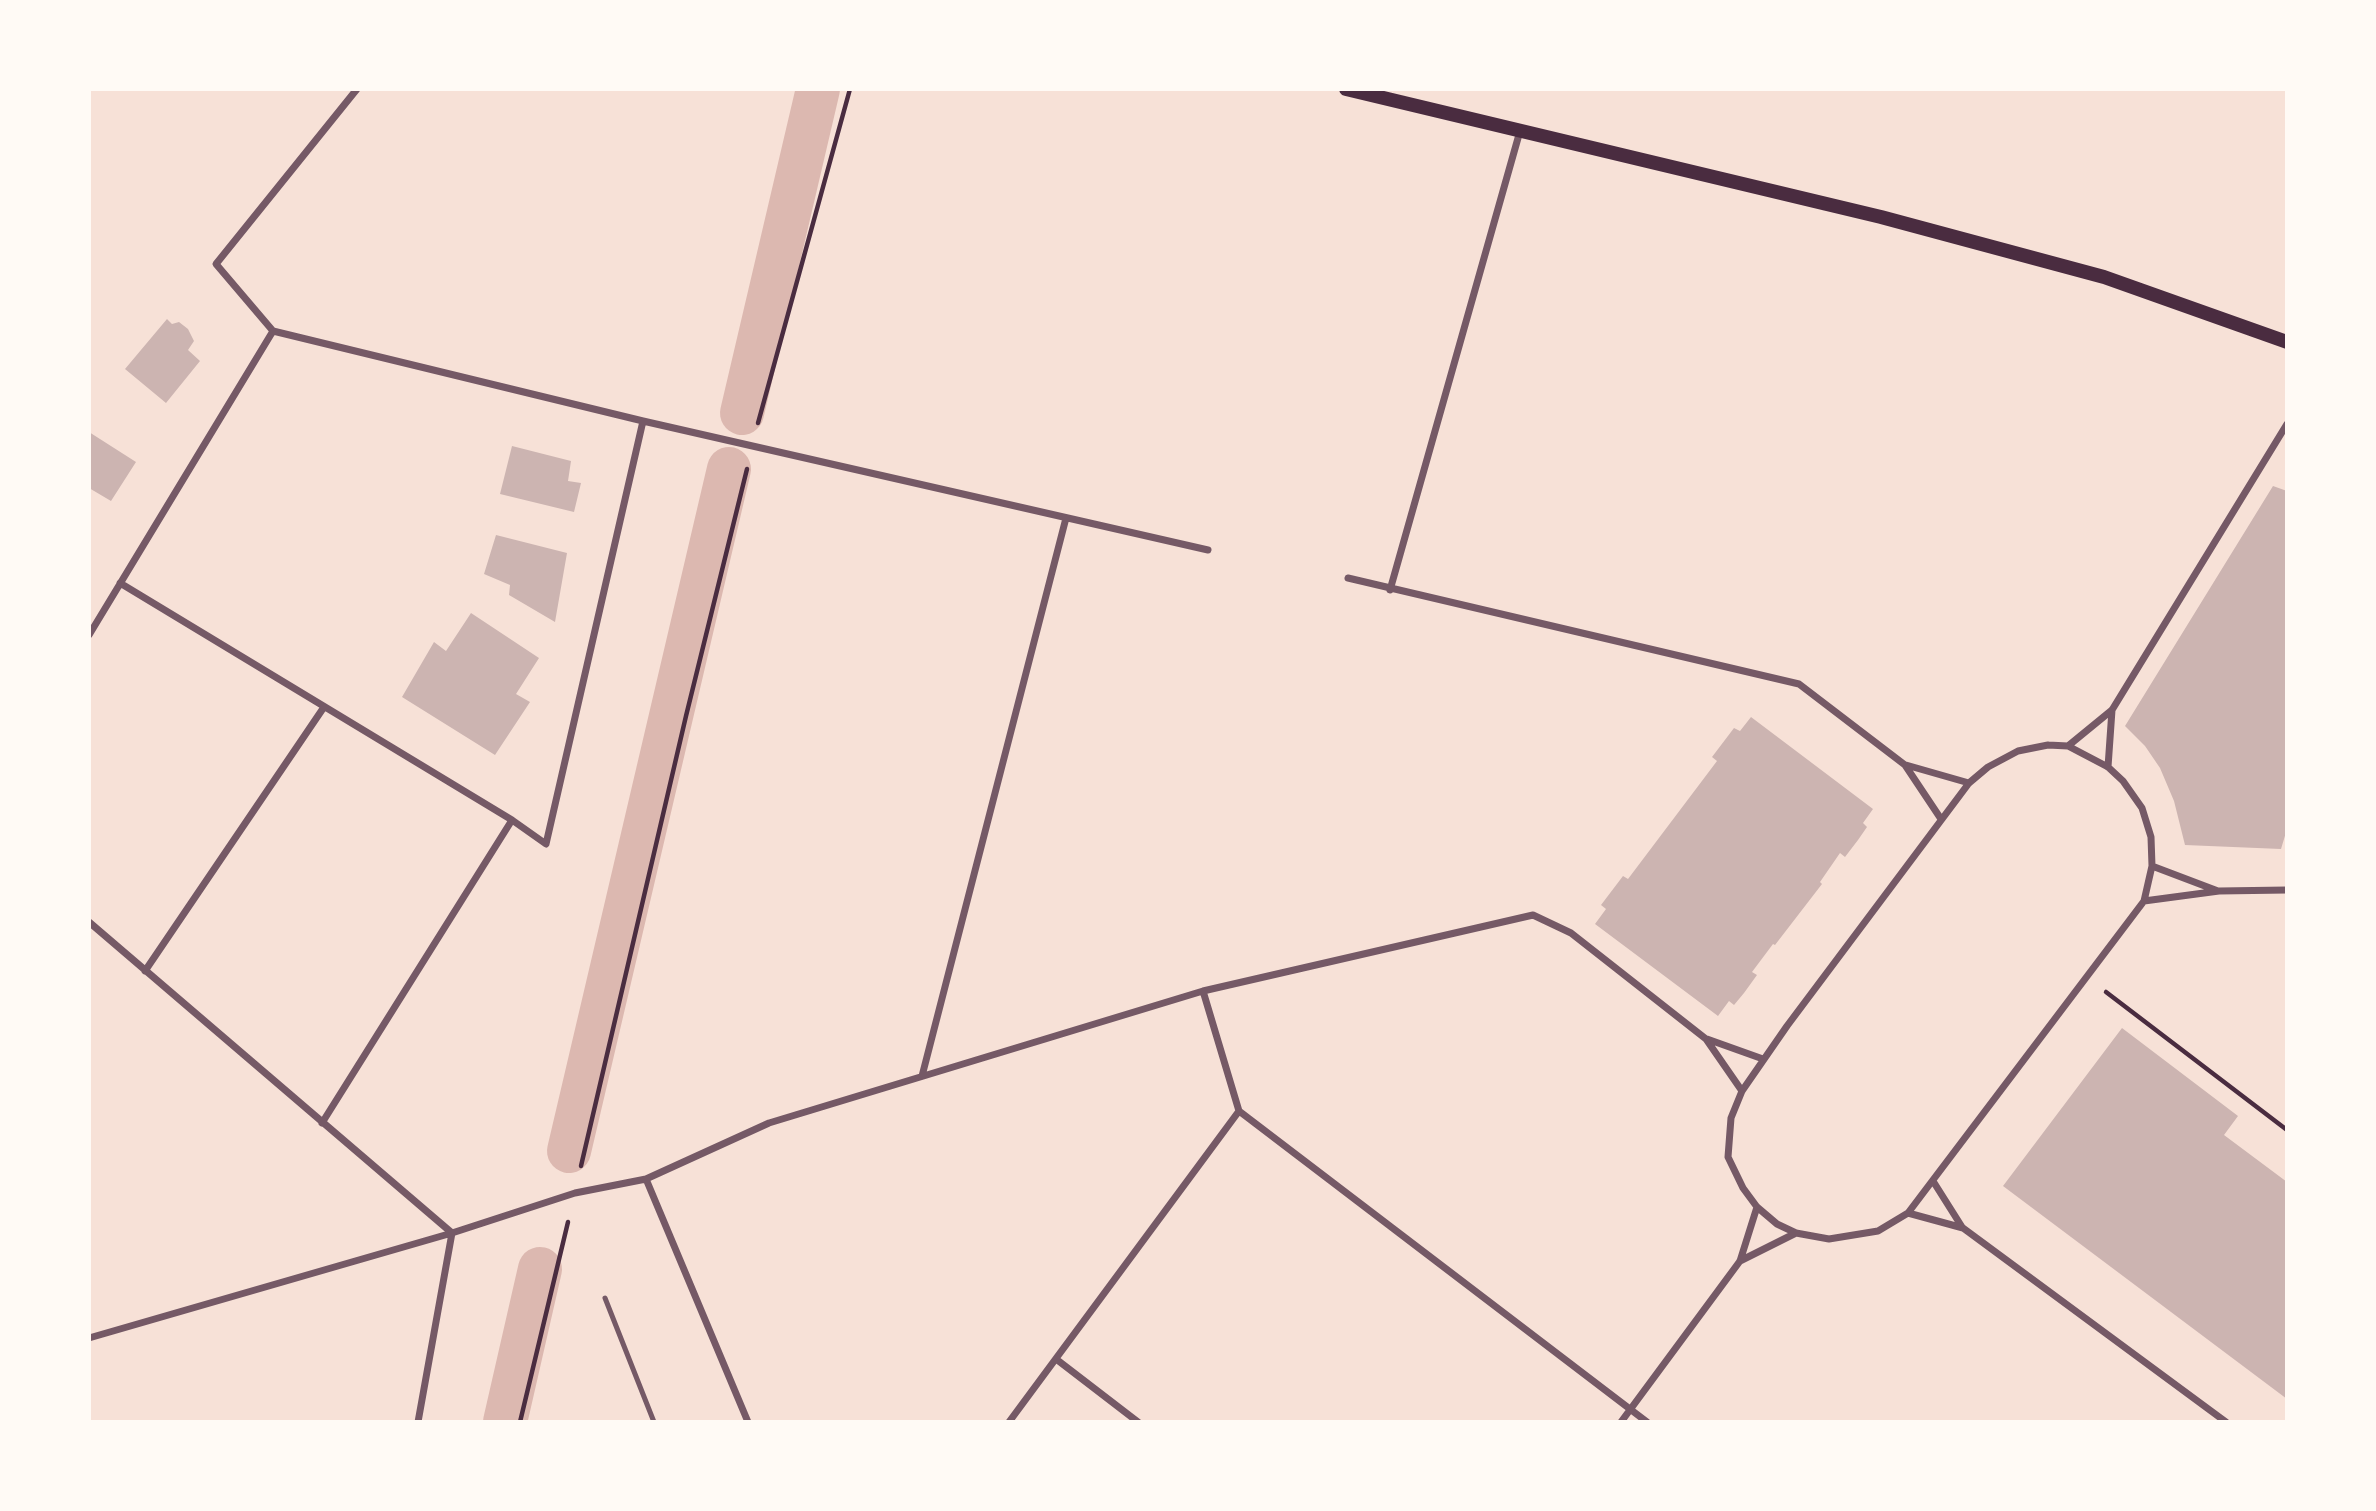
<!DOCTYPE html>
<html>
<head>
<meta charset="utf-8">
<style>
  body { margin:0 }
  #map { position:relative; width:2376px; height:1511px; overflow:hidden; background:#f7e1d7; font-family:Cabin,sans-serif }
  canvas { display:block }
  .frame { position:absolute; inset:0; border:91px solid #fffaf5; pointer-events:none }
</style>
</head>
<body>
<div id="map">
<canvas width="2376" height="1511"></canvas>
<div class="frame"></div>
</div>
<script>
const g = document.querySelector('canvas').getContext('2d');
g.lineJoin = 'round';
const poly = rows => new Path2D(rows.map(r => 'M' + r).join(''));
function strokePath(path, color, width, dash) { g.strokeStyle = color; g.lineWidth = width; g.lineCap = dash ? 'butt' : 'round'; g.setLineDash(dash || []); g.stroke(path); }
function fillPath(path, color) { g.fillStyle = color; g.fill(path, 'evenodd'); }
const canal = poly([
  [742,413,818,89],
  [569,1151,729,469],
  [505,1422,540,1269]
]);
const building = poly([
  [167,319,172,324,179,322,188,329,194,341,188,350,200,361,166,403,125,369],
  [89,432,136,462,111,501,89,488],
  [512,446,571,461,568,481,581,483,574,512,500,494],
  [2273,486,2287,491,2287,829,2281,849,2185,845,2174,801,2160,768,2145,746,2125,726],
  [496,535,567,553,555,622,509,595,510,585,484,574],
  [471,613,539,658,516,694,530,702,495,755,402,697,434,642,446,651],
  [1751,717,1873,809,1863,823,1867,827,1858,840,1845,857,1840,853,1820,882,1822,884,1775,945,1773,944,1752,972,1757,975,1744,993,1734,1005,1729,1001,1718,1016,1595,924,1606,909,1601,905,1623,876,1628,879,1717,761,1712,757,1734,728,1740,731],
  [2122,1028,2238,1116,2224,1135,2287,1182,2287,1399,2003,1186]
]);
const path = poly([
  [758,423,850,89],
  [2106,992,2287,1130],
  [581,1166,686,716,747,469],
  [520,1422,568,1222]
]);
const service = poly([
  [605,1298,654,1422]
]);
const minor = poly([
  [273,331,643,421,1208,550],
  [1348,578,1799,684,1905,765,1941,819],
  [120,583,512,820,546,844,643,421],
  [1390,590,1520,131],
  [89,635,273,331,216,264,357,89],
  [2048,745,2068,746,2108,767,2123,781,2142,808,2151,837,2152,866,2144,901,1908,1213,1878,1231,1829,1239,1796,1233,1777,1224,1757,1207,1743,1188,1728,1157,1731,1118,1742,1091,1787,1026,1969,783,1988,767,2018,751,2048,745],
  [2068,746,2112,710,2287,424],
  [1906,765,1969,783],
  [2108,767,2112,710],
  [2152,866,2218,891],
  [2144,901,2219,891,2287,890],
  [89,922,452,1233],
  [145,971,324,707],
  [1203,991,1239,1111,1647,1422],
  [1707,1039,1763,1059],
  [922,1076,1066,518],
  [322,1123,512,820],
  [646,1179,748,1422],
  [1933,1181,1962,1227],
  [1908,1213,1963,1228,2226,1422],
  [1740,1261,1796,1233],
  [89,1338,452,1233,575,1193,646,1179,769,1123,1203,991,1533,915,1571,933,1706,1039,1742,1091],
  [1056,1359,1138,1422],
  [418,1422,452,1233],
  [1009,1422,1239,1111],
  [1621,1422,1740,1261,1757,1207]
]);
const secondary = poly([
  [1346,89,1881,217,2104,277,2287,342]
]);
strokePath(canal, '#dcb8b0', 44);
fillPath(building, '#ccb4b1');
strokePath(path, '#4a2c40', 4.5);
strokePath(service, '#755966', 5);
strokePath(minor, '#755966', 7);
strokePath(secondary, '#4a2c40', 14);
</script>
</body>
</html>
